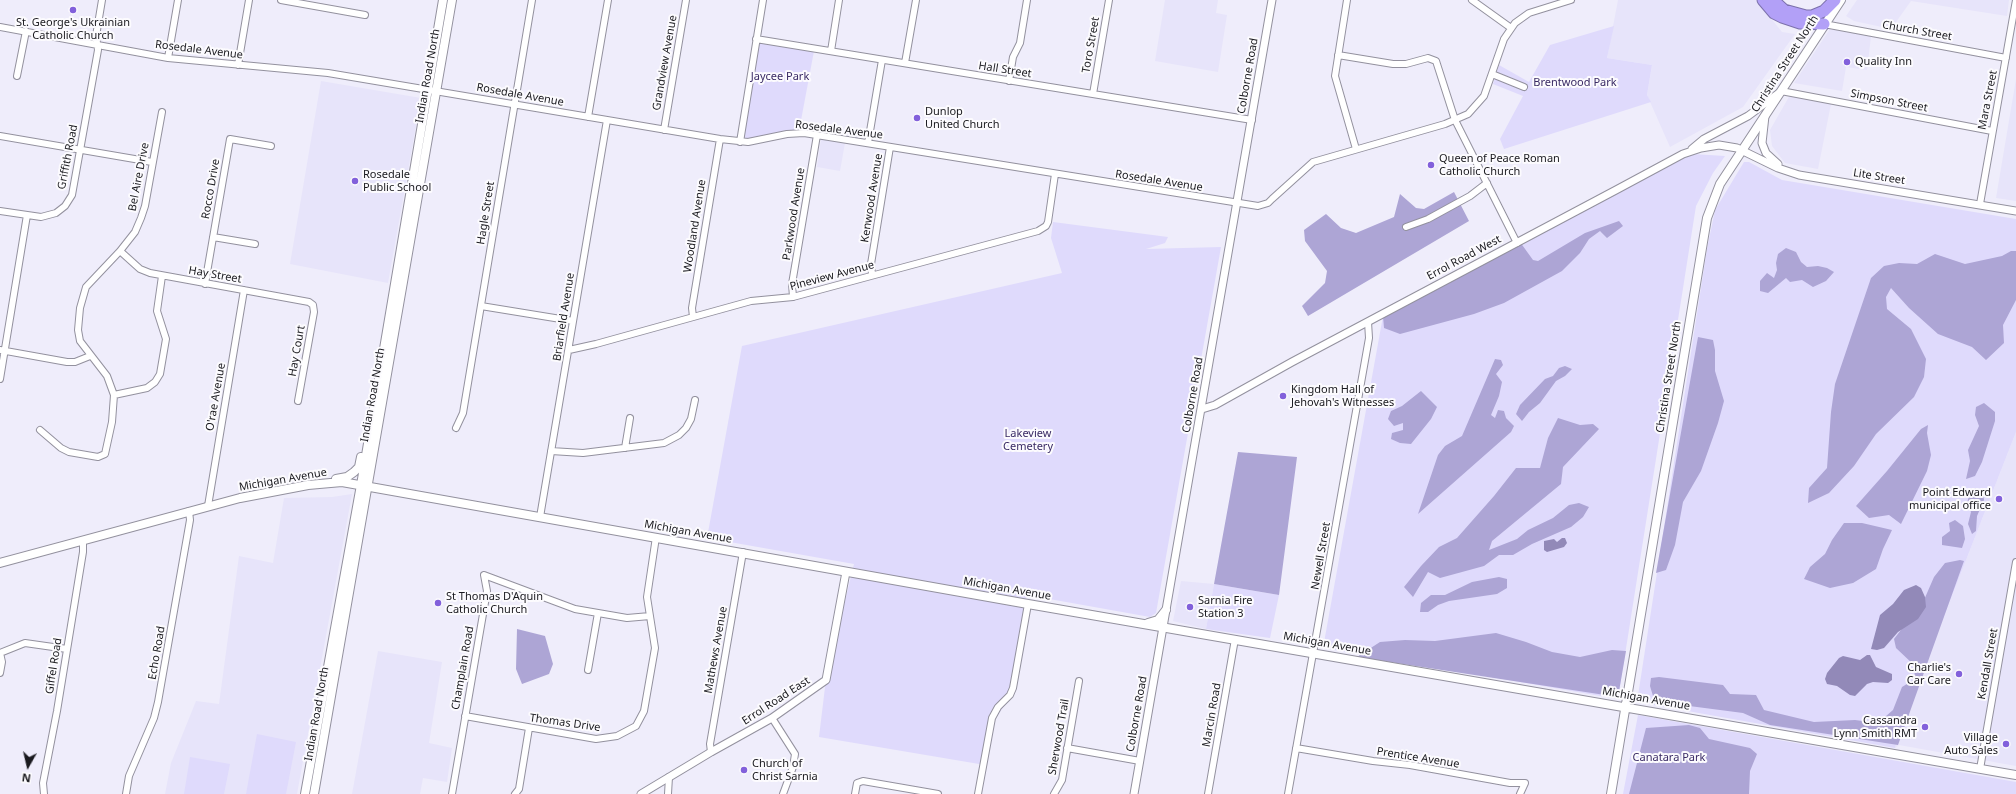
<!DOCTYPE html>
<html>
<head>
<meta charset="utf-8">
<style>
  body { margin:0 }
  #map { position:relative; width:2016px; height:794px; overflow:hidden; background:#efedfb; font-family:"Noto Sans",sans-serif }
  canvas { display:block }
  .north { position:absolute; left:8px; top:746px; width:40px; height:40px; -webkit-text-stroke:3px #fcfbfe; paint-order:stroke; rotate:188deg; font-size:11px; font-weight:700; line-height:16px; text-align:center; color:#19191e }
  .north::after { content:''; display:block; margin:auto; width:14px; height:18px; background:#19191e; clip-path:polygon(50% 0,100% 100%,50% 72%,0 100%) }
</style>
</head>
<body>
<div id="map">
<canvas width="2016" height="794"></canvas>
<div class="north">N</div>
</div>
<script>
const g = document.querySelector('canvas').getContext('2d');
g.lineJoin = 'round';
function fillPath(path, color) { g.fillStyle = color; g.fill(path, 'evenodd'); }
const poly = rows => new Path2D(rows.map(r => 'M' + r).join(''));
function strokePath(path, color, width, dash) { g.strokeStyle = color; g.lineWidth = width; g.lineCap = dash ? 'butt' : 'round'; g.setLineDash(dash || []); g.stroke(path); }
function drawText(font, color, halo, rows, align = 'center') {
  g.font = font + ' "Noto Sans",sans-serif'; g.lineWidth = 4; g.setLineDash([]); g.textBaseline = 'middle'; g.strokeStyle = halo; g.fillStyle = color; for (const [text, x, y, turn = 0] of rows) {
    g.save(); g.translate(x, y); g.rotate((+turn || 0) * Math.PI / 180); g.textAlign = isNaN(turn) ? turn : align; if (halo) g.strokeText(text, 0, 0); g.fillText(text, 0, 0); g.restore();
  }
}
const built = poly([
  [1165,0,1218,0,1216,13,1227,15,1218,72,1155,61],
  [1618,0,1756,0,1782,32,1795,34,1743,107,1670,147,1647,95,1652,65,1607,58],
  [1857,0,2009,0,2007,16,1911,1,1891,29,1854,21,1846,16],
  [1830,29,1871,36,1867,70,1846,67,1842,91,1794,83],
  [2016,79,2016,201,1996,198],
  [321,81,421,98,388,283,290,264],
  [1790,95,1831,104,1818,169,1785,163,1772,146,1770,130],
  [821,139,845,143,840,171,817,167],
  [2016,432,2016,766,1899,745,1895,748,1899,732],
  [352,494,297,794,165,794,171,763,196,701,219,704,239,556,273,563,284,498,332,497],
  [1181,581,1214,584,1206,629,1173,621],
  [378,651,442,662,429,743,452,748,447,782,423,778,420,794,352,794]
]);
const green = poly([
  [1614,26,1607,58,1652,65,1647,95,1651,102,1504,149,1500,139,1523,96,1493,84,1499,65,1529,82,1550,45],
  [757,42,814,51,799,131,741,141],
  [1692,154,1725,156,1713,173,1696,206,1618,699,1323,648,1383,316,1547,229],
  [1744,162,1749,162,1782,180,2016,219,2016,432,1899,732,1895,748,1637,702,1707,249,1715,210],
  [1053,222,1168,237,1165,243,1146,249,1221,247,1156,613,1150,617,1027,595,1009,699,993,722,985,765,819,737,826,679,854,564,707,538,742,346,1062,273,1051,238],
  [1214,584,1279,595,1270,638,1206,629],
  [1638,715,2016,782,2016,794,1623,794],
  [257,734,296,742,286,794,246,794],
  [190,757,230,764,224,794,184,794]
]);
const forest = poly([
  [1454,192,1469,221,1308,316,1302,306,1325,283,1327,271,1305,241,1304,230,1326,214,1341,228,1356,233,1394,217,1400,194,1416,208,1424,209],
  [1619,221,1623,226,1607,238,1600,231,1589,239,1580,253,1562,271,1504,303,1474,314,1400,334,1384,328,1383,316,1520,242,1533,260,1538,261,1585,233],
  [1786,248,1796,252,1801,262,1807,267,1818,266,1827,268,1834,272,1826,281,1813,287,1802,280,1790,282,1786,278,1768,293,1760,291,1760,281,1767,273,1774,278,1777,270,1776,263,1778,254],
  [2011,251,2016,251,2016,300,2003,325,2004,343,1986,360,1972,347,1938,334,1909,308,1891,288,1886,297,1887,309,1911,329,1926,359,1924,377,1914,397,1876,434,1854,466,1829,493,1808,503,1809,488,1827,468,1831,412,1835,384,1871,278,1884,266,1899,263,1917,264,1935,254,1965,264,2002,256],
  [1698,337,1713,340,1715,350,1715,371,1724,401,1718,423,1701,471,1683,502,1675,545,1666,570,1656,573],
  [1495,359,1501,360,1503,365,1496,374,1502,382,1499,396,1491,415,1495,418,1498,410,1504,411,1506,418,1514,426,1511,432,1418,514,1438,455,1445,446,1462,436],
  [1565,366,1572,369,1565,376,1556,381,1540,403,1529,412,1522,421,1516,414,1520,405,1545,379,1553,376,1559,368],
  [1421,391,1437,407,1431,419,1411,444,1400,443,1391,439,1392,433,1403,430,1403,423,1394,426,1388,419,1391,411,1402,406],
  [1984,403,1995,412,1995,421,1982,462,1975,476,1966,479,1970,461,1968,450,1979,426,1975,415,1976,407],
  [1558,418,1580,425,1593,424,1599,429,1563,467,1561,484,1492,541,1489,550,1517,539,1528,530,1553,518,1569,505,1579,503,1589,507,1583,517,1571,527,1532,544,1513,555,1499,555,1484,566,1440,578,1428,572,1413,597,1404,587,1421,566,1439,547,1457,538,1494,496,1516,468,1540,468,1548,438],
  [1928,425,1927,433,1931,455,1927,471,1901,524,1889,515,1869,518,1856,506,1887,471,1921,429],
  [1238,452,1297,457,1279,595,1214,584],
  [1975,488,1983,492,1984,500,1977,516,1976,531,1972,534,1968,524,1971,512,1967,503,1969,496],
  [1955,520,1963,526,1965,539,1962,548,1942,545,1942,537,1950,531,1949,523],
  [1844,523,1862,523,1892,530,1883,549,1876,569,1853,583,1830,588,1804,579,1810,567,1825,554,1832,540],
  [1960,560,1964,561,1898,745,1770,725,1743,713,1674,704,1653,696,1650,686,1651,678,1659,677,1723,685,1730,694,1756,695,1764,710,1814,722,1855,720,1878,723,1893,710,1902,687,1915,679,1914,665,1896,648,1894,639,1924,600,1934,577,1945,563],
  [1499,577,1507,579,1507,588,1497,594,1449,601,1438,605,1428,612,1420,612,1421,603,1431,595,1445,595,1472,582],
  [517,629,545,636,553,664,549,674,522,684,516,669],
  [1496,633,1526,642,1552,652,1580,657,1612,650,1626,651,1618,697,1357,657,1380,642,1405,640,1435,641],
  [1689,725,1700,728,1709,739,1750,748,1757,754,1750,771,1749,794,1629,794,1646,728]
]);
const water = poly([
  [1562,538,1565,538,1567,543,1564,547,1547,552,1544,550,1544,541,1554,539,1557,542],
  [1916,585,1921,588,1925,597,1926,607,1918,619,1898,632,1884,648,1877,650,1871,649,1880,615,1893,604,1904,590],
  [1867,655,1870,655,1876,667,1892,674,1892,680,1888,683,1873,682,1867,684,1855,696,1850,695,1837,686,1827,684,1825,679,1827,673,1839,658,1843,656,1860,660]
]);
const minor = poly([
  [281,0,365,15],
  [1347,0,1335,76,1356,149],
  [1472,0,1511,28],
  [1824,24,2006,58],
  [0,27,168,58,328,73,720,139,748,142,787,134,804,133,1258,206,1268,203,1272,199,1313,162,1445,124,1468,114,1484,96,1504,39,1515,23,1529,13,1571,0],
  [756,39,1252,120],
  [831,51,839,0],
  [1338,55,1393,64,1406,64,1428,58,1436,61,1455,120,1517,243],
  [168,58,178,0],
  [905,63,916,0],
  [238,65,249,0],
  [1492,74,1524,87],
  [17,76,26,31],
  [1009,81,1013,57,1020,43,1027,0],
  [1781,91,1992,131],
  [1093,94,1109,0],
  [588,117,608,0],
  [664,130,686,0],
  [0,136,152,162],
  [740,142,763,0],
  [868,143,882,60],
  [1980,204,2016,0],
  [0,211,41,217,56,213,65,206,72,195,98,50,96,36,102,0],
  [1406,227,1428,219,1470,196,1487,183],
  [213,237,255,244],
  [120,251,140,269,150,273,309,302,313,305,314,312,298,401],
  [872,275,871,264,890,147],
  [205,284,230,139,271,146],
  [793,297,792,284,817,135],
  [481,306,573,321],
  [693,317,692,308,720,139],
  [0,350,67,362,75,362,90,356],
  [569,350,596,344,751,301,793,297,1038,231,1046,226,1048,222,1055,174],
  [0,379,27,215],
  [114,395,147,388,155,382,160,374,166,339,157,311,162,276],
  [456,428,463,413,532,0],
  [40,430,61,448,69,452,98,457,105,454,112,422,114,395,107,376,80,341,78,330,80,308,86,287,120,251,135,232,141,218,145,206,162,112],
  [625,448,630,418],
  [551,451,583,453,664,443,679,435,686,428,691,419,695,400],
  [208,506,244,290],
  [540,517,607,120],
  [0,653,25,643,67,649],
  [588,670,598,613],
  [0,673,2,662,0,653],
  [465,716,596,739,617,736,636,726,644,711,655,648,647,597,656,537],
  [772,718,795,754,793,767,783,794],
  [1067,748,1140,761],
  [1296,748,1373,761,1410,765,1510,783,1525,783,1520,794],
  [711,752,710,744,743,552],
  [1980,769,2016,562],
  [44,794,43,783,57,711,83,552,83,540],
  [126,794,129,776,154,718,158,702,190,520,189,511],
  [452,794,487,591,484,575,575,609,627,618,650,616],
  [515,794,519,789,529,728],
  [668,794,669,777],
  [855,794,857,783,863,781,938,794],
  [978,794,992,718,998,707,1010,695,1013,688,1028,604],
  [1054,794,1062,780,1079,681],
  [1208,794,1235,639],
  [1288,794,1369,338,1368,322]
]);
const tertiary = poly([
  [1765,116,1762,143,1766,153,1778,164],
  [1692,149,1704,139,1748,116,1779,93],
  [1202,409,1215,405,1292,362,1616,190,1683,154,1701,148,1719,145,1737,148,1778,168,1799,175,2016,211],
  [641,794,711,752,772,718,826,680,846,572],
  [1134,794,1272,0]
]);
const secondary = poly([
  [336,479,347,477,354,472,359,467,361,457],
  [0,563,240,498,308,485,342,482,1028,604,2016,775],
  [1148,623,1158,620,1166,610],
  [305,794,361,485,443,0],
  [314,794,452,0],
  [1611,794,1707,218,1720,184,1841,0]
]);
const motorway = poly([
  [1763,0,1774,13,1782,17,1800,23,1824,24],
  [1773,0,1784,10,1806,16,1812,16,1824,11,1835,0]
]);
const markers = [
  [73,10,4,"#8260db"],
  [1847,62,4,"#8260db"],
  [917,118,4,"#8260db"],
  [1431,165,4,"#8260db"],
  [355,181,4,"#8260db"],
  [1283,396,4,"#8260db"],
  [1999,499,4,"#8260db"],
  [438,603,4,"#8260db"],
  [1190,607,4,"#8260db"],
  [1959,674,4,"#8260db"],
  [1925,727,4,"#8260db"],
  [2006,744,4,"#8260db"],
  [744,770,4,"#8260db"]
];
const poiNames = [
  ["St. George's Ukrainian",73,23,"center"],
  ["Catholic Church",73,36,"center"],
  ["Quality Inn",1855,62],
  ["Dunlop",925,112],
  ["United Church",925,125],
  ["Queen of Peace Roman",1439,159],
  ["Catholic Church",1439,172],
  ["Rosedale",363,175],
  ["Public School",363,188],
  ["Kingdom Hall of",1291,390],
  ["Jehovah's Witnesses",1291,403],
  ["Point Edward",1991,493,"right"],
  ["municipal office",1991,506,"right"],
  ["St Thomas D'Aquin",446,597],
  ["Catholic Church",446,610],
  ["Sarnia Fire",1198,601],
  ["Station 3",1198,614],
  ["Charlie's",1951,668,"right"],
  ["Car Care",1951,681,"right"],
  ["Cassandra",1917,721,"right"],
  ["Lynn Smith RMT",1917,734,"right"],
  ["Village",1998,738,"right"],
  ["Auto Sales",1998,751,"right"],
  ["Church of",752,764],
  ["Christ Sarnia",752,777]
];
const streetNames = [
  ["Church Street",1917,31,10],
  ["Toro Street",1091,45,-80],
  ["Rosedale Avenue",199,50,7],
  ["Grandview Avenue",665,63,-80],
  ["Christina Street North",1785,64,-57],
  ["Hall Street",1005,70,9],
  ["Indian Road North",428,76,-80],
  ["Colborne Road",1248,76,-80],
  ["Rosedale Avenue",520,95,10],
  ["Mara Street",1988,100,-79],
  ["Simpson Street",1889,101,11],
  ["Rosedale Avenue",839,130,7],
  ["Griffith Road",68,157,-79],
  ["Bel Aire Drive",139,177,-79],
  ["Lite Street",1879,177,9],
  ["Rosedale Avenue",1159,181,9],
  ["Rocco Drive",211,189,-80],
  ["Kenwood Avenue",872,198,-81],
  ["Hagle Street",486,213,-81],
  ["Parkwood Avenue",794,214,-81],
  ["Woodland Avenue",695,226,-81],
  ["Errol Road West",1464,258,-28],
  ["Hay Street",215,275,10],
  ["Pineview Avenue",832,276,-15],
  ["Briarfield Avenue",564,317,-81],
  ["Hay Court",297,351,-80],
  ["Christina Street North",1669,377,-81],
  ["Indian Road North",373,395,-80],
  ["Colborne Road",1193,395,-80],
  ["O'rae Avenue",216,397,-80],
  ["Michigan Avenue",283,480,-10],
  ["Michigan Avenue",688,532,10],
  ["Newell Street",1321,556,-80],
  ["Michigan Avenue",1007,589,10],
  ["Michigan Avenue",1327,644,10],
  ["Mathews Avenue",716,650,-80],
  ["Echo Road",157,653,-80],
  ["Kendall Street",1988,664,-80],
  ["Giffel Road",54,666,-81],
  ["Champlain Road",463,668,-80],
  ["Michigan Avenue",1646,699,10],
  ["Errol Road East",776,701,-33],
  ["Indian Road North",317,714,-80],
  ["Colborne Road",1137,714,-80],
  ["Marcin Road",1212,715,-80],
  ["Thomas Drive",565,723,8],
  ["Sherwood Trail",1059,737,-80],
  ["Prentice Avenue",1418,758,9]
];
const parkNames = [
  ["Jaycee Park",780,77],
  ["Brentwood Park",1575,83],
  ["Lakeview",1028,434],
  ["Cemetery",1028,447],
  ["Canatara Park",1669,758]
];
fillPath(built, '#e7e4fa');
fillPath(green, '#dfdafc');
fillPath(forest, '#ada5d5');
fillPath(water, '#9289b8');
strokePath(minor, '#93919e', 8);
strokePath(tertiary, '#93919e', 9);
strokePath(secondary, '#93919e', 10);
strokePath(motorway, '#7c71ab', 13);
strokePath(minor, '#fff', 6);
strokePath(tertiary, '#fff', 7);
strokePath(secondary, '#fff', 8);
strokePath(motorway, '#b2a0f7', 11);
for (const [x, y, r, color] of markers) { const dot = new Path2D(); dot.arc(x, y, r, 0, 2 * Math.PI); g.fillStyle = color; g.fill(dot); strokePath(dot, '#fcfbfe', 1.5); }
drawText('11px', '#19191e', '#fcfbfe', poiNames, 'left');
drawText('11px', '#19191e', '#fcfbfe', streetNames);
drawText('11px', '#392a64', '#fcfbfe', parkNames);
</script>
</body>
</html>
